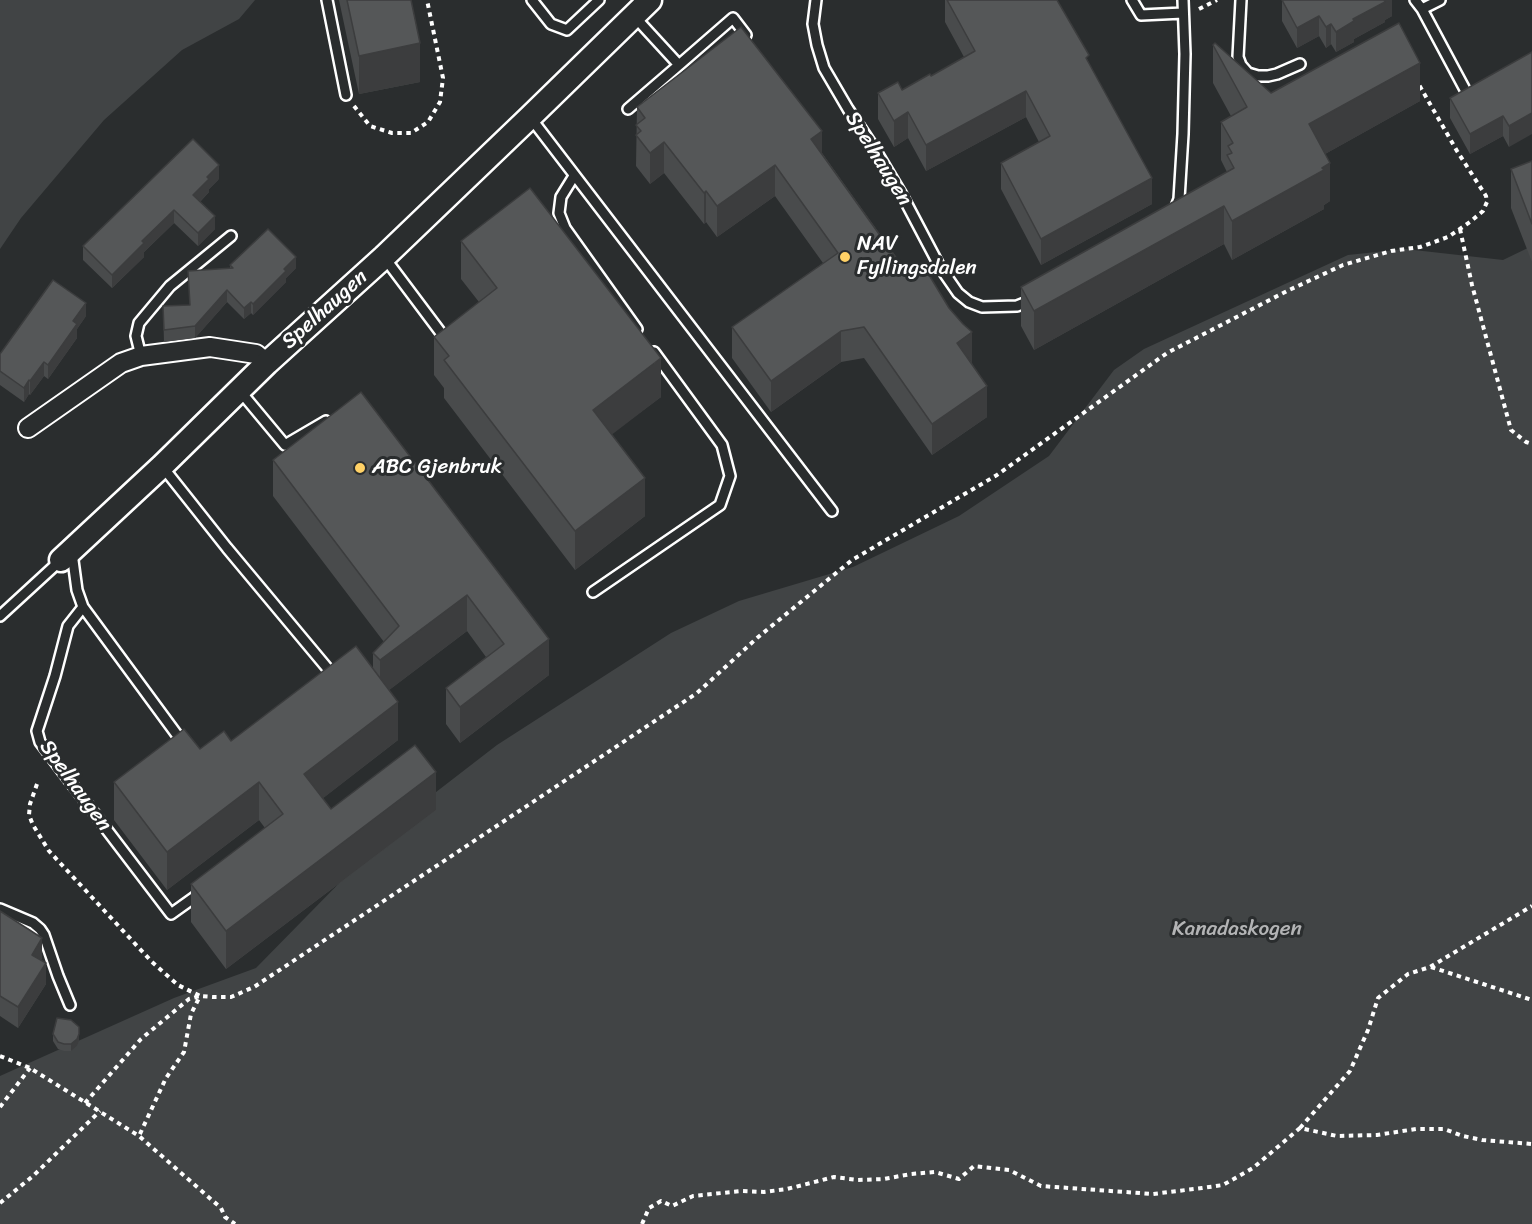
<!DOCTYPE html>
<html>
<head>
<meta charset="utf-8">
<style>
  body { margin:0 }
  canvas { display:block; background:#2a2d2e }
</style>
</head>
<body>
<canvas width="1532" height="1224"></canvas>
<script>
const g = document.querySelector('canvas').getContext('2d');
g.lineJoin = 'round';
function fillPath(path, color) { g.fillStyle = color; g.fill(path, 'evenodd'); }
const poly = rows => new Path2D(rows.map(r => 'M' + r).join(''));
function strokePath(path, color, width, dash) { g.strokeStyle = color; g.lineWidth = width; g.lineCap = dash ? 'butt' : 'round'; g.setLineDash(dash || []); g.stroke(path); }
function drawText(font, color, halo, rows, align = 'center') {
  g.font = font + ' Sriracha,sans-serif'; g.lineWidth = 6; g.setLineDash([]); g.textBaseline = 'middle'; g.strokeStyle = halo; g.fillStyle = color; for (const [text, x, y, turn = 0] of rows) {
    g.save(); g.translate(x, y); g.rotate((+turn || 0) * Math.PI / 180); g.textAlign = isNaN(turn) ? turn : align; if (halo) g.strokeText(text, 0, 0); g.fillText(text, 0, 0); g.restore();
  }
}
const green = poly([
  [0,0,255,0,239,19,182,50,104,120,21,218,0,249],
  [1532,246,1532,1224,0,1224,0,1076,174,998,256,968,405,816,497,745,671,633,739,601,853,567,959,516,1049,456,1114,370,1144,349,1348,255,1405,249,1503,260]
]);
const path = poly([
  [1199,9,1217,0],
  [354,106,370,126,392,133,411,133,428,122,440,102,443,78,427,0],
  [1460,229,1472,285,1511,430,1526,442,1532,444],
  [37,784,30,804,29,815,33,825,49,851,152,962,178,985,200,996,191,1014,184,1052,166,1078,139,1136],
  [1431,967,1532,1000],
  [0,1056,30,1068,139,1136,221,1208,225,1217,235,1224],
  [85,1103,141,1039,189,999,200,996,213,997,231,997,254,987,697,693,757,638,852,560,997,475,1167,353,1287,291,1343,265,1391,251,1420,247,1448,237,1470,222,1483,211,1487,202,1486,196,1457,151,1418,83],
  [0,1107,30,1068],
  [1300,1128,1350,1071,1368,1030,1378,998,1408,974,1430,967,1532,906],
  [0,1203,33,1176,100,1111],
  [642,1224,649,1208,661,1201,672,1206,693,1196,741,1191,764,1192,787,1189,834,1177,858,1180,884,1179,911,1174,935,1172,959,1179,974,1166,1009,1170,1041,1186,1153,1194,1202,1188,1223,1185,1253,1168,1300,1128,1337,1136,1377,1135,1416,1129,1444,1129,1463,1136,1482,1140,1532,1144]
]);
const service = poly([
  [327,0,346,95],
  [532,0,551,24,567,30,599,0],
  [816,0,813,24,817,45,824,68,848,109,876,151,901,193,940,267,958,293,969,302,982,307,1017,306,1032,300],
  [1132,0,1141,15,1183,13],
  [1241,0,1238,57,1241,65,1248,73,1258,76,1268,76,1277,74,1300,64],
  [1415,0,1422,9,1469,97],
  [1422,9,1440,0],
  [634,16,679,65,733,18,746,35],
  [628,109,679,65],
  [530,117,832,511],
  [574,176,561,197,559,213,565,228,637,329],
  [1175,209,1179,199,1183,134,1185,54,1183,0],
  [384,257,447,341],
  [141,356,136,336,139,323,170,286,231,236],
  [240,391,285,445,326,421],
  [162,466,227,548,333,675,330,677],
  [72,553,77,590,83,607,68,626,55,676,37,731,40,742,171,914,199,894],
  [593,592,720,505,730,476,722,445,654,352],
  [83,607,183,743],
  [0,616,61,560],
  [0,909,33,923,40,929,44,935,58,976,70,1005]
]);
const minor = poly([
  [28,428,121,363,141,356,210,347,256,354,267,363]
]);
const tertiary = poly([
  [61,560,162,466,267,363,384,257,530,117,650,0]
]);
const wall = poly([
  [339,0,411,0,420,82,359,94],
  [945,0,1057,0,1089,63,1152,204,1041,265,1001,189,1001,163,1039,142,1026,117,926,171,908,138,894,147,878,119,878,93,902,90,931,76,964,57,945,22],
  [1282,0,1392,0,1392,16,1385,20,1385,22,1354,39,1354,42,1336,52,1331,44,1326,48,1319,36,1297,48,1282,21],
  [1213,45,1271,93,1420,101,1325,154,1330,201,1324,205,1324,209,1232,260,1224,244,1034,350,1021,326,1021,287,1227,172,1221,160,1221,122,1231,116,1213,83],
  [1532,52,1509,147,1503,136,1470,154,1450,118,1450,98],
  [637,107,822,153,972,363,987,417,932,455,864,358,841,362,771,412,732,358,732,327,823,263,775,196,717,237,706,222,704,224,664,173,650,184,636,166],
  [1532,161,1532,262,1511,208,1511,169],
  [219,179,209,189,209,192,200,202,215,229,198,246,174,223,144,252,144,257,112,288,83,260,83,246],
  [461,241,661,397,611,434,645,516,575,570,444,398,444,388,434,375,434,337,479,302,461,279],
  [230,265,296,268,286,278,286,282,253,315,251,313,244,319,227,302,195,338,164,342,163,306,190,305,188,271,230,268],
  [86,316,77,329,77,338,48,379,44,376,30,395,29,394,24,402,0,385,0,354],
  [361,392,549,675,460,743,446,724,446,688,486,657,467,631,389,690,398,740,323,798,331,809,436,810,226,969,191,922,191,884,265,828,259,820,167,890,114,820,114,782,200,749,231,741,373,669,373,653,384,642,273,496,273,460],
  [0,911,42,958,41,960,46,984,18,1028,0,1016],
  [53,1034,79,1041,77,1046,71,1051,64,1051,58,1049,53,1041]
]);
const shadedWall = poly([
  [1384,0,1392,0,1392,16,1385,20,1385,22,1354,39,1354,42,1336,52,1336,32,1353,19],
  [1319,16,1319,36,1297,48,1297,28],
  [1331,24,1331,44,1326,48,1326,27],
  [420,43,420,82,359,94,359,56],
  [1420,63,1420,101,1309,163,1309,124],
  [1026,91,1026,117,926,171,926,145],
  [908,112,908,138,894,147,894,121],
  [1532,113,1532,134,1509,147,1509,126],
  [1503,116,1503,136,1470,154,1470,134],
  [822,131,822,162,811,139],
  [664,142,664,173,650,184,650,153],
  [1330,163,1330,201,1324,205,1324,209,1232,260,1232,221],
  [219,165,219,179,209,189,209,192,193,209,193,195,207,177],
  [775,165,775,196,717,237,717,206],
  [1152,178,1152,204,1041,265,1041,239],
  [706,191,706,222,704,224,704,193],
  [1224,206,1224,244,1034,350,1034,311],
  [174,210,174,223,144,252,144,257,112,288,112,275,142,241],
  [215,216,215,229,198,246,198,233],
  [296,257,296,268,286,278,286,282,253,315,253,304,284,269],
  [227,290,227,302,195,338,195,326],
  [251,302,251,313,244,319,244,308],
  [86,303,86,316,77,329,77,338,48,379,48,365,73,321],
  [841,331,841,362,771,412,771,381],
  [972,332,972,363,957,343],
  [661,358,661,397,593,449,593,410],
  [44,362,44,376,30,395,30,381],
  [29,380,29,394,24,402,24,388],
  [987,386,987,417,932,455,932,424],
  [645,478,645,516,575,570,575,531],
  [467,595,467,631,380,697,380,660],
  [549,639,549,675,460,743,460,707],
  [398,702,398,740,304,813,304,774],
  [436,772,436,810,226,969,226,931],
  [259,782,259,820,167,890,167,852],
  [42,938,42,958,32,975,32,955],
  [46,963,46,984,18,1028,18,1007],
  [79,1034,79,1041,77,1046,71,1051,71,1044]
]);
const building = poly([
  [347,0,411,0,420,43,359,56,347,0],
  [947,0,1057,0,1089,55,1086,58,1152,178,1041,239,1001,163,1050,136,1026,91,926,145,908,112,894,121,878,93,898,82,902,90,930,74,931,76,975,51,947,0],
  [1282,0,1384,0,1385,2,1353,19,1354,21,1336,32,1331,24,1326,27,1319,16,1297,28,1282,0],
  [1399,23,1420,63,1309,124,1330,163,1322,168,1324,170,1232,221,1224,206,1034,311,1021,287,1234,168,1227,155,1232,153,1228,146,1233,143,1221,122,1247,107,1213,45,1215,43,1271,93,1399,23],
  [741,27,822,131,811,139,912,280,926,270,949,308,963,324,972,332,957,343,987,386,932,424,864,327,841,331,771,381,732,327,838,253,775,165,717,206,706,191,704,193,664,142,650,153,636,135,641,131,636,125,645,118,637,107,741,27],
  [1532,52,1532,113,1509,126,1503,116,1470,134,1450,98,1532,52],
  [193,139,219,165,207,177,209,179,193,195,215,216,198,233,174,210,142,241,144,243,112,275,83,246,193,139],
  [1532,161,1532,224,1511,169,1532,161],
  [530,188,661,358,593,410,645,478,575,531,444,360,449,356,434,337,497,288,461,241,530,188],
  [268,229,296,257,284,269,286,271,253,304,251,302,244,308,227,290,195,326,164,330,163,306,190,305,188,271,233,268,230,265,268,229],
  [53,280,86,303,73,321,77,324,48,365,44,362,30,381,29,380,24,388,0,371,0,354,53,280],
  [361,392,549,639,460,707,446,688,504,644,467,595,380,660,373,653,399,626,273,460,361,392],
  [356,646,398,702,304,774,331,809,415,745,436,772,226,931,191,884,283,814,259,782,167,852,114,782,184,729,200,749,224,731,231,741,356,646],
  [0,911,42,938,32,955,46,963,18,1007,0,996,0,911],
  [57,1018,71,1020,79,1027,79,1034,77,1039,71,1044,64,1044,58,1042,53,1034,57,1018]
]);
const markers = [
  [845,257,6,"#ffd166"],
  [360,468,6,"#ffd166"]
];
const streetNames = [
  ["Spelhaugen",878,159,58],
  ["Spelhaugen",325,310,-42],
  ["Spelhaugen",75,786,54]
];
const poiNames = [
  ["NAV",857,245],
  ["Fyllingsdalen",857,269],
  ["ABC Gjenbruk",372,468]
];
const parkNames = [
  ["Kanadaskogen",1237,930]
];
fillPath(green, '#414445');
strokePath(service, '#fff', 14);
strokePath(minor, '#fff', 22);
strokePath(tertiary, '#fff', 27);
strokePath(path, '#fff', 4, [4.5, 4.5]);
strokePath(service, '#2a2d2e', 9);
strokePath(minor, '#2a2d2e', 18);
strokePath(tertiary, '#2a2d2e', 22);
fillPath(wall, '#494b4c');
fillPath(shadedWall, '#3c3d3e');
fillPath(building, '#555758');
strokePath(building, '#3c3d3e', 1.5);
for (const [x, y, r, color] of markers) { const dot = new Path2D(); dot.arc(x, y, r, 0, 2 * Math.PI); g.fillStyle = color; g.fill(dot); strokePath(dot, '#2a2d2e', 2); }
drawText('21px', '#fff', '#2a2d2e', streetNames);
drawText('21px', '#fff', '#2a2d2e', poiNames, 'left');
drawText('21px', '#b3b4b5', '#2a2d2e', parkNames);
</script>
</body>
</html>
